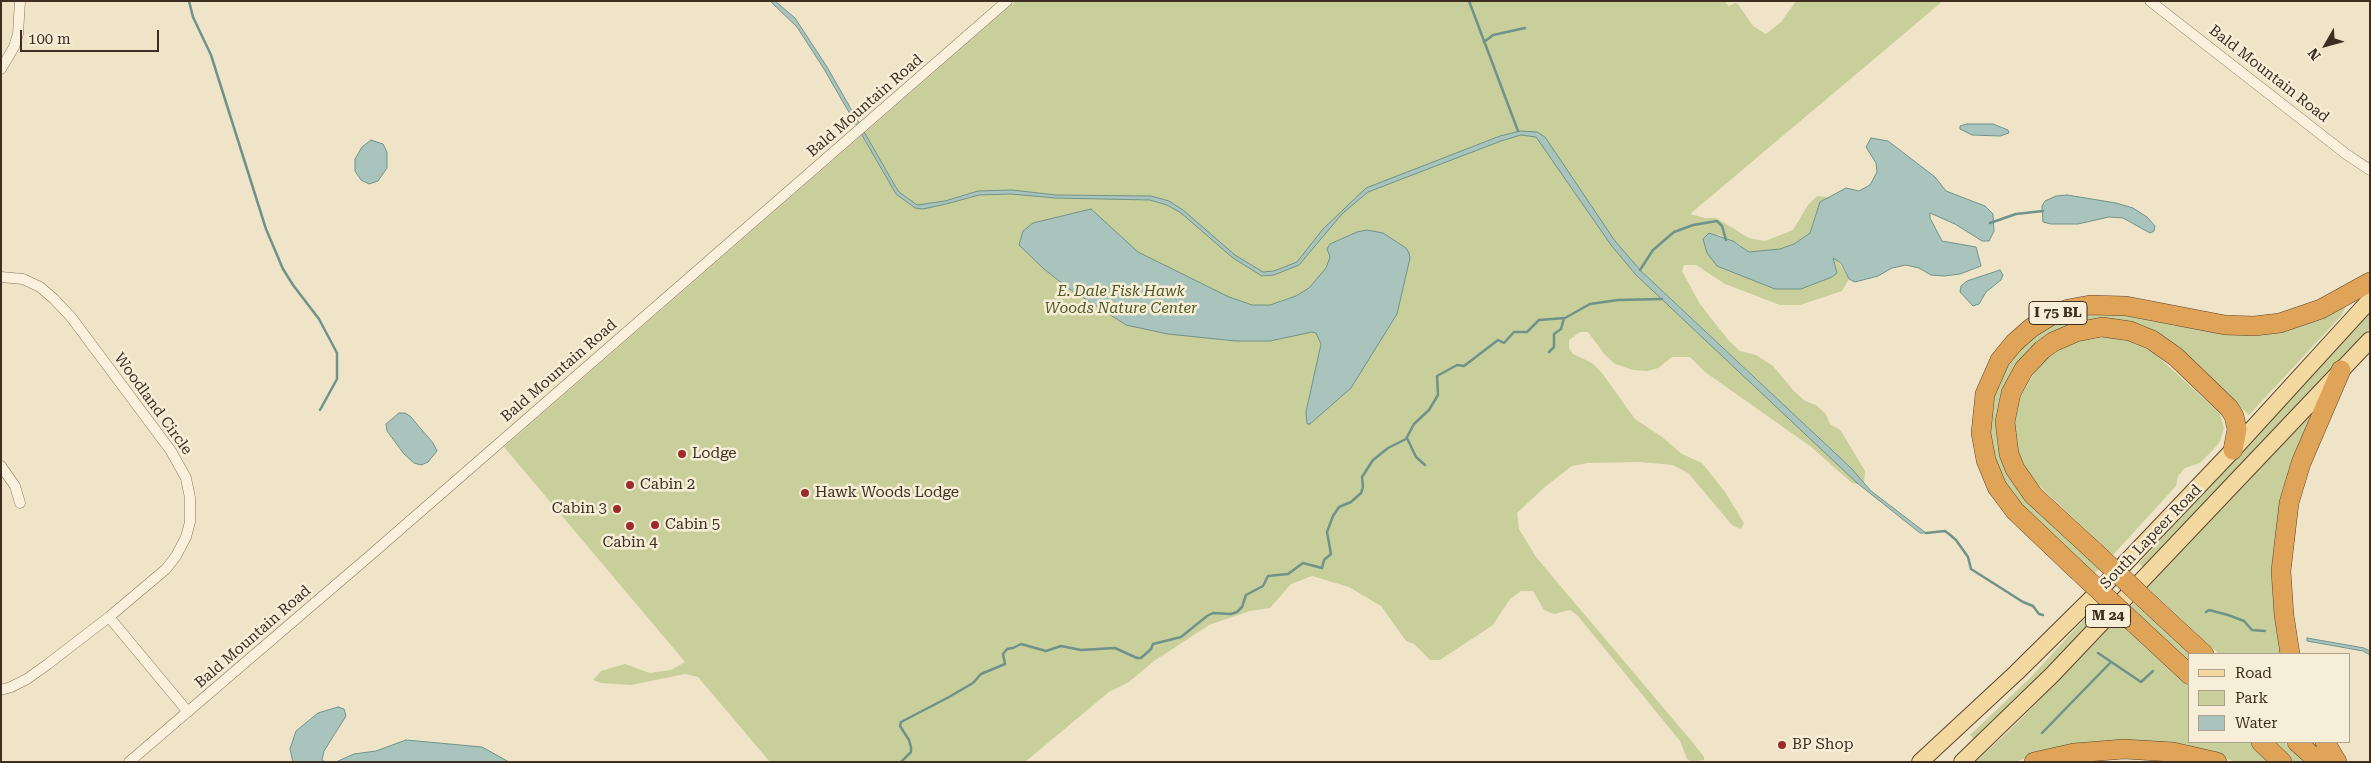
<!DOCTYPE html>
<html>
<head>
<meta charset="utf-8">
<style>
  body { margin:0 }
  #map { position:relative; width:2371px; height:763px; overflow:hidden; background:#f0e4c8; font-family:"Roboto Serif",serif }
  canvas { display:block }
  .frame { position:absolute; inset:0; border:2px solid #3d2e20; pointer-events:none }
  .legend { position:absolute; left:2188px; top:653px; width:162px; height:90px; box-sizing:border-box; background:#f7eed8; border:1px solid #ada18e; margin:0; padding:6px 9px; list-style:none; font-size:15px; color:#3d2e20 }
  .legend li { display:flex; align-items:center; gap:10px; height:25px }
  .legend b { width:25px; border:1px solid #ada18e }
  .north { position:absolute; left:2301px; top:20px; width:50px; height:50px; -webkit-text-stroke:4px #f7eed8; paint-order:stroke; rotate:232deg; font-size:14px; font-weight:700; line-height:20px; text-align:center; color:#3d2e20 }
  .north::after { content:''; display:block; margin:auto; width:18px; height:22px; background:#3d2e20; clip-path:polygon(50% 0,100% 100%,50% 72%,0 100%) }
  .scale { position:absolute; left:20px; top:30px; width:139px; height:22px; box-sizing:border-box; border:2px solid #3d2e20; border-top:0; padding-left:6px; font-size:15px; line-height:18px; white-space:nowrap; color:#3d2e20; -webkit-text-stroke:4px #f7eed8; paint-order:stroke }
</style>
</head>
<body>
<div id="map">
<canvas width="2371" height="763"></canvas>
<div class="frame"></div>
<ul class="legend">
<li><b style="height:6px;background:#f3d9a0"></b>Road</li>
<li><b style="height:14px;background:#c9cf9b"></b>Park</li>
<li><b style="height:14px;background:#a9c4bc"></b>Water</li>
</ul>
<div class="north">N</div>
<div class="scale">100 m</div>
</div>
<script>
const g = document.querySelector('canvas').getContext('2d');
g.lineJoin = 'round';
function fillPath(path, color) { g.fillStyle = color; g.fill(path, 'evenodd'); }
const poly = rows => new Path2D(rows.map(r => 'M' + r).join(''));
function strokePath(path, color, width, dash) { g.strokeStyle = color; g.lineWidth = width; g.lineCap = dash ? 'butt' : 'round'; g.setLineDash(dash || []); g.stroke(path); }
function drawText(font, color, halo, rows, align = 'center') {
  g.font = font + ' "Roboto Serif",serif'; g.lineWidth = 5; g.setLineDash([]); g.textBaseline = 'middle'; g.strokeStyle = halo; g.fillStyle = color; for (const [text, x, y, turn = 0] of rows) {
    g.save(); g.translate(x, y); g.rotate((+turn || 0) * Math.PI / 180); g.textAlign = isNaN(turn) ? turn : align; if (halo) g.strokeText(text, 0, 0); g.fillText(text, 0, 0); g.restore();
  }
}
const green = poly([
  [1016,1,1724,1,1729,6,1735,3,1738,4,1753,26,1766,34,1781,22,1796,1,1943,1,1690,214,1705,218,1716,218,1749,238,1765,241,1793,230,1808,205,1817,196,1828,197,1820,202,1810,233,1794,244,1780,249,1749,252,1739,244,1717,234,1707,253,1837,272,1832,258,1836,258,1849,279,1842,291,1800,305,1780,305,1725,284,1696,265,1684,265,1682,271,1700,304,1729,341,1740,351,1756,355,1773,366,1794,391,1805,401,1816,405,1826,414,1830,424,1841,431,1865,471,1864,483,1851,468,1633,263,1629,266,1862,485,1852,483,1810,446,1705,372,1690,357,1672,357,1658,368,1648,371,1633,370,1615,364,1605,355,1588,332,1580,332,1569,340,1569,348,1573,354,1592,363,1602,373,1635,419,1662,437,1682,454,1702,463,1725,492,1744,523,1741,529,1732,525,1688,473,1673,465,1640,462,1588,463,1572,466,1546,486,1517,513,1519,529,1536,557,1694,744,1704,757,1704,760,1692,762,1687,759,1680,741,1578,616,1570,610,1554,614,1544,610,1533,591,1521,591,1510,599,1493,625,1440,660,1430,660,1414,644,1406,641,1381,606,1349,587,1312,576,1291,584,1270,608,1250,611,1209,625,1154,661,1129,682,1109,692,1025,762,770,762,698,677,685,674,631,685,601,683,593,680,601,671,625,664,650,673,671,670,685,662,504,447],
  [2347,305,2341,316,2249,415,2176,347,2081,323,2001,398,2027,501,2099,569,2093,575,2024,512,1998,475,1987,417,1999,376,2035,331,2089,310,2206,327],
  [2370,313,2370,328,2143,567,2139,563],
  [2105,337,2129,341,2153,352,2215,409,2220,414,2224,428,2220,441,2214,449,2200,463,2185,468,2178,476,2176,486,2113,555,2033,480,2019,456,2014,428,2020,398,2036,370,2045,360,2057,351,2080,341],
  [2308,417,2313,422,2299,453,2285,654,2219,654,2147,587],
  [2134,603,2190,654,2190,666,2128,609],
  [2088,615,2094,620,2071,645,1974,739,1970,735,2030,678],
  [2118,619,2190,685,2190,742,2251,742,2272,762,2236,762,2224,758,2032,756,2015,762,1975,762,2009,731],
  [2270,742,2284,742,2305,762,2292,762]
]);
const water = poly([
  [770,1,775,1,795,18,827,67,894,184,899,192,917,205,945,201,978,191,1012,190,1056,195,1151,196,1169,201,1183,210,1235,255,1263,272,1274,271,1297,262,1323,229,1366,188,1500,136,1520,131,1537,132,1545,137,1615,241,1640,270,1851,468,1871,491,1926,533,1920,533,1856,482,1636,275,1611,245,1536,137,1521,135,1501,141,1368,192,1342,214,1299,265,1274,275,1262,276,1233,258,1181,213,1167,205,1150,200,1056,198,1011,194,979,195,946,204,923,209,915,208,896,194,824,69,797,27,770,1],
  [1967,124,1993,124,2008,130,2009,133,2000,136,1972,135,1960,129,1960,126,1967,124],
  [1871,138,1888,141,1935,177,1946,191,1985,206,1993,214,1994,231,1989,241,1982,241,1955,224,1930,213,1930,218,1942,241,1976,247,1981,266,1960,274,1944,276,1931,275,1919,268,1906,265,1892,268,1878,276,1855,282,1849,279,1841,263,1833,258,1837,273,1832,277,1801,289,1775,289,1717,266,1707,253,1703,239,1709,233,1733,241,1749,252,1780,249,1794,244,1810,233,1820,202,1846,188,1859,191,1870,185,1877,172,1876,163,1866,147,1871,138],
  [371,140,383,144,387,152,387,168,378,181,369,184,361,180,355,171,355,159,362,147,371,140],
  [2067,195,2116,203,2133,208,2147,217,2155,226,2154,231,2150,233,2123,218,2109,217,2078,224,2051,224,2043,222,2042,206,2045,201,2056,196,2067,195],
  [1091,209,1138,252,1229,297,1252,305,1270,305,1296,296,1309,288,1326,268,1330,257,1327,249,1330,244,1357,232,1367,230,1383,233,1406,248,1409,253,1410,258,1397,314,1351,388,1310,424,1307,424,1306,412,1321,344,1316,333,1312,332,1270,341,1236,341,1168,334,1126,325,1068,288,1044,269,1019,245,1023,231,1033,223,1091,209],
  [2000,270,2003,275,2001,280,1986,292,1979,304,1973,306,1960,292,1961,286,1967,281,2000,270],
  [399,413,405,413,410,416,433,443,437,451,428,462,421,465,414,463,404,454,387,431,386,424,399,413],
  [2307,638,2364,648,2370,651,2370,655,2363,651,2307,641,2307,638],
  [338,707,344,709,346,716,324,751,322,760,325,762,293,762,290,749,296,731,318,713,338,707],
  [406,740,482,747,509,762,336,762,354,754,376,751,406,740]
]);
const stream = poly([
  [189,1,193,17,211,55,266,229,283,269,293,285,319,319,337,353,337,379,320,410],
  [1469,1,1518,131],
  [1484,42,1493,35,1525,28],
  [1990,223,2016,214,2043,211],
  [1640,270,1653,250,1674,232,1693,225,1717,221,1722,226,1726,240],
  [1549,352,1554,347,1554,334,1561,329,1564,318],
  [1407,438,1416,457,1425,465],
  [1926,533,1945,531,1949,534,1956,540,1968,557,1971,569,2023,602,2033,606,2039,614,2043,615],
  [2206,612,2209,610,2228,615,2244,621,2252,630,2265,631],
  [2098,653,2141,682,2153,671],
  [2042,733,2111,662],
  [901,762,911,752,911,747,909,740,900,726,901,722,949,697,973,683,981,674,1005,664,1003,654,1007,649,1013,648,1021,644,1046,651,1061,646,1081,650,1115,648,1137,658,1141,658,1151,649,1153,644,1181,637,1207,616,1213,613,1231,614,1237,612,1242,607,1246,595,1263,586,1268,576,1288,574,1303,563,1322,568,1324,560,1331,554,1327,532,1333,516,1339,507,1351,502,1361,493,1363,487,1362,477,1373,460,1388,448,1406,439,1414,424,1429,410,1438,395,1437,376,1457,365,1464,366,1498,340,1504,343,1514,332,1527,332,1539,320,1565,318,1590,304,1618,300,1662,299]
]);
const street = poly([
  [2150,1,2346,154,2370,170],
  [1,69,14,47,18,34,20,1],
  [1,277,23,279,40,287,54,299,71,317,171,451,186,478,190,498,190,522,186,537,176,556,166,569,109,617,48,664,27,679,11,687,1,690],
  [1,466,15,486,20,503],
  [109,617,188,712],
  [129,762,373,553,1007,1]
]);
const primary = poly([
  [1920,762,2016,673,2091,599,2233,450,2370,300],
  [1962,762,2052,675,2370,340]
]);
const highway = poly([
  [2095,552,2033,495,2015,469,2009,454,2005,422,2011,393,2024,369,2042,350,2053,342,2076,332,2102,327,2130,331,2152,340,2176,357,2229,408,2234,416,2237,429,2233,450],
  [2077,570,2015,511,1997,487,1986,460,1981,433,1985,394,2000,360,2014,343,2031,328,2052,315,2068,309,2090,305,2126,306,2225,325,2254,326,2280,323,2321,309,2370,282],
  [2151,605,2204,654],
  [2134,623,2190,675],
  [2290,654,2284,615,2281,571,2289,503,2301,463,2341,370],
  [2261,742,2282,762],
  [2297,742,2319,762],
  [2325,742,2337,762],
  [2034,762,2074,753,2124,749,2173,752,2217,762]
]);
const highwayBridge = poly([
  [2095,552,2151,605],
  [2077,570,2134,623]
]);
const markers = [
  [682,454,5,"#9e2a2b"],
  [630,485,5,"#9e2a2b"],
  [805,493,5,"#9e2a2b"],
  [617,509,5,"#9e2a2b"],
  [655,525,5,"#9e2a2b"],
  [630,526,5,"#9e2a2b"],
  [1782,745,5,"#9e2a2b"]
];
const shields = [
  [2058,313,58],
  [2108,616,45]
];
const shieldNames = [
  ["I 75 BL",2058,313],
  ["M 24",2108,616]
];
const streetNames = [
  ["Bald Mountain Road",2269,74,38],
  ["Bald Mountain Road",865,106,-41],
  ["Bald Mountain Road",559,371,-41],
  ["Woodland Circle",153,404,54],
  ["South Lapeer Road",2151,537,-46],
  ["Bald Mountain Road",253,637,-41]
];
const parkNames = [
  ["E. Dale Fisk Hawk",1121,292],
  ["Woods Nature Center",1121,309]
];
const poiNames = [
  ["Lodge",692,454],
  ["Cabin 2",640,485],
  ["Hawk Woods Lodge",815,493],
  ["Cabin 3",607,509,"right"],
  ["Cabin 5",665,525],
  ["Cabin 4",630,543,"center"],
  ["BP Shop",1792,745]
];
fillPath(green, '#c9cf9b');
fillPath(water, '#a9c4bc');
strokePath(water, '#6f938a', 1);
strokePath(stream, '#6f938a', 2.5);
strokePath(street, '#8d765c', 11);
strokePath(primary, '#5b4430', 18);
strokePath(highway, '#5b4430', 20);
strokePath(street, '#faf1dc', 10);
strokePath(primary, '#f3d9a0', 16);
strokePath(highway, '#e0a458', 19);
strokePath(highwayBridge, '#5b4430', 20, []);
strokePath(highwayBridge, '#e0a458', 19);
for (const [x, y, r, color] of markers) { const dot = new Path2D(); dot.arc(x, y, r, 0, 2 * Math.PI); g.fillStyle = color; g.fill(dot); strokePath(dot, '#f7eed8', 2); }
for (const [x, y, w] of shields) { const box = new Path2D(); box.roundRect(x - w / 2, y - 11.5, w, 23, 4); g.fillStyle = '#f7eed8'; g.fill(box); strokePath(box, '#3d2e20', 1); }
drawText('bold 14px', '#3d2e20', null, shieldNames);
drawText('15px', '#3d2e20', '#f7eed8', streetNames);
drawText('italic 15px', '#4d5a26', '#f7eed8', parkNames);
drawText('15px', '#3d2e20', '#f7eed8', poiNames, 'left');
</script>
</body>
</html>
